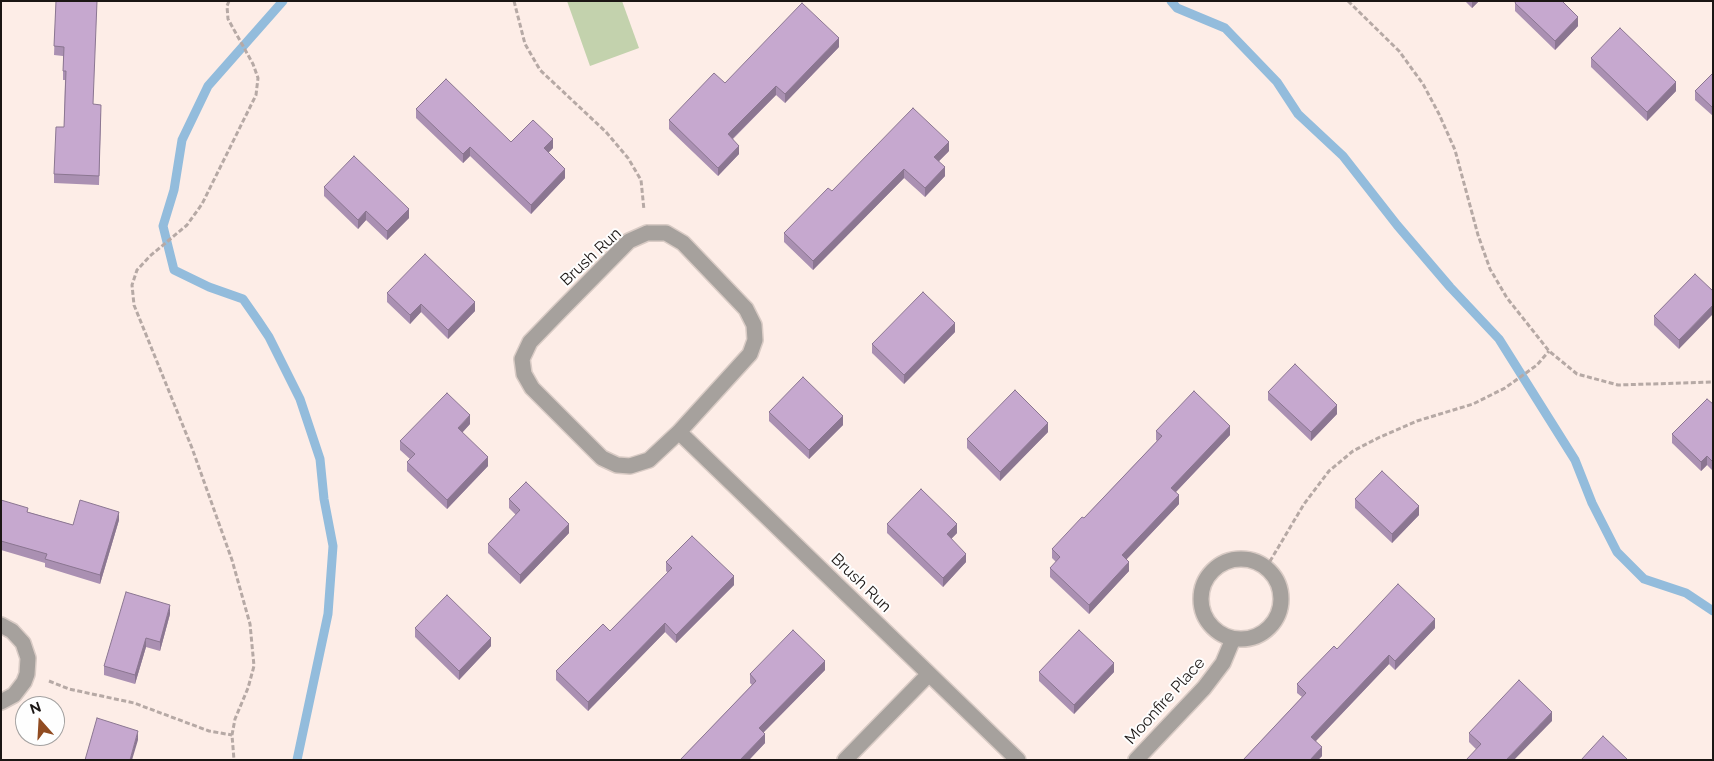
<!DOCTYPE html>
<html>
<head>
<meta charset="utf-8">
<style>
  body { margin:0 }
  #map { position:relative; width:1714px; height:761px; overflow:hidden; background:#fdede7; font-family:Raleway,sans-serif }
  canvas { display:block }
  .frame { position:absolute; inset:0; border:2px solid #1b1614; pointer-events:none }
  .north { position:absolute; left:15px; top:696px; width:50px; height:50px; box-sizing:border-box; background:#fefefe; border:1px solid #a3a1a0; border-radius:50%; rotate:341deg; font-size:14px; font-weight:700; line-height:20px; text-align:center; color:#1b1614 }
  .north::after { content:''; display:block; margin:auto; width:18px; height:22px; background:#904b21; clip-path:polygon(50% 0,100% 100%,50% 72%,0 100%) }
</style>
</head>
<body>
<div id="map">
<canvas width="1714" height="761"></canvas>
<div class="frame"></div>
<div class="north">N</div>
</div>
<script>
const g = document.querySelector('canvas').getContext('2d');
g.lineJoin = 'round';
function fillPath(path, color) { g.fillStyle = color; g.fill(path, 'evenodd'); }
const poly = rows => new Path2D(rows.map(r => 'M' + r).join(''));
function strokePath(path, color, width, dash) { g.strokeStyle = color; g.lineWidth = width; g.lineCap = dash ? 'butt' : 'round'; g.setLineDash(dash || []); g.stroke(path); }
function drawText(font, color, halo, rows, align = 'center') {
  g.font = font + ' Raleway,sans-serif'; g.lineWidth = 4; g.setLineDash([]); g.textBaseline = 'middle'; g.strokeStyle = halo; g.fillStyle = color; for (const [text, x, y, turn = 0] of rows) {
    g.save(); g.translate(x, y); g.rotate((+turn || 0) * Math.PI / 180); g.textAlign = isNaN(turn) ? turn : align; if (halo) g.strokeText(text, 0, 0); g.fillText(text, 0, 0); g.restore();
  }
}
const green = poly([
  [567,1,622,1,639,48,590,66]
]);
const stream = poly([
  [283,1,208,86,182,140,174,190,163,226,174,270,209,287,243,299,257,319,269,337,300,399,320,459,324,499,333,546,328,614,297,760],
  [1171,1,1177,8,1225,28,1277,82,1298,114,1343,156,1397,225,1450,287,1499,339,1575,460,1592,503,1617,552,1644,579,1686,593,1713,611]
]);
const path = poly([
  [229,1,227,6,228,19,253,64,258,78,256,95,202,204,187,225,150,256,137,270,132,285,134,305,192,448,232,560,250,624,254,666,248,688,235,719,232,735,234,760],
  [514,1,525,44,540,70,606,132,628,158,641,180,644,210],
  [1348,1,1399,51,1423,84,1439,114,1455,150,1478,235,1490,269,1507,298,1549,351,1577,374,1618,385,1713,382],
  [1266,568,1304,504,1329,471,1353,451,1380,437,1417,421,1473,404,1505,388,1537,365,1549,351],
  [49,681,69,689,134,703,209,731,232,735]
]);
const minor = poly([
  [647,233,666,233,683,243,746,309,754,325,755,340,750,354,679,432,649,460,630,466,617,465,602,458,532,388,524,374,522,359,530,342,559,312,629,241,647,233],
  [679,432,1018,760],
  '1201 599a40 40 0 1 1 80 0a40 40 0 1 1-80 0Z',
  [1,625,12,631,23,643,28,658,27,674,24,682,14,695,1,702],
  [845,760,929,674],
  [1136,760,1204,688,1223,663,1233,639]
]);
const wall = poly([
  [56,1,93,104,101,114,99,185,54,183,54,174,64,127,65,80,63,80,63,56,54,55],
  [1465,1,1479,1,1472,8],
  [1515,3,1578,26,1555,50,1515,11],
  [839,47,785,103,776,95,733,139,739,154,718,176,669,129,669,120,725,83],
  [1591,58,1676,91,1647,121,1591,67],
  [1713,73,1713,116,1695,100,1695,91],
  [416,109,511,142,553,148,548,153,565,178,531,214,470,156,463,163,416,118],
  [949,151,939,161,945,176,925,197,904,178,813,270,784,242,784,233,832,191],
  [324,187,409,218,387,240,366,220,358,229,324,196],
  [1695,274,1679,349,1654,325,1654,316],
  [387,293,475,311,448,339,421,312,410,324,387,302],
  [955,332,904,384,872,353,872,344],
  [1268,392,1337,414,1311,441,1268,400],
  [1713,404,1713,471,1707,465,1701,471,1672,443,1672,434],
  [769,412,843,425,809,459,769,421],
  [470,424,462,433,488,466,447,509,407,471,407,462,410,459,400,450,400,441],
  [1156,431,1230,435,1176,492,1179,504,1126,560,1129,571,1089,614,1050,577,1050,568,1056,562,1052,558,1052,549,1084,518,1157,441,1156,440],
  [1048,432,1000,481,967,448,967,439],
  [509,499,569,533,520,584,488,553,488,544,516,515,509,508],
  [1355,499,1419,515,1392,543,1355,508],
  [1,500,28,512,73,525,119,520,100,584,45,567,45,563,1,550],
  [887,524,957,533,951,539,966,562,943,587,887,533],
  [666,562,734,585,676,643,665,632,588,711,556,680,556,671,610,631,668,573,666,571],
  [170,614,160,651,146,647,135,684,104,675,104,666],
  [415,628,491,646,459,680,415,637],
  [1435,628,1395,670,1389,664,1316,741,1322,756,1318,760,1243,760,1302,697,1297,693,1297,684,1337,649],
  [825,670,763,733,765,743,749,760,680,760,752,685,750,683,750,674],
  [1039,672,1114,672,1074,714,1039,681],
  [1552,721,1476,749,1469,742,1469,733]
]);
const shadedWall = poly([
  [1472,1,1479,1,1472,8],
  [1578,17,1578,26,1555,50,1555,41],
  [839,38,839,47,785,103,785,94],
  [1676,82,1676,91,1647,121,1647,112],
  [776,86,776,95,728,143,728,134],
  [553,139,553,148,544,157,544,148],
  [949,142,949,151,934,166,934,157],
  [739,146,739,154,718,176,718,168],
  [470,147,470,156,463,163,463,154],
  [945,167,945,176,925,197,925,188],
  [565,169,565,178,531,214,531,205],
  [904,169,904,178,813,270,813,261],
  [409,209,409,218,387,240,387,231],
  [366,211,366,220,358,229,358,220],
  [475,302,475,311,448,339,448,330],
  [421,304,421,312,410,324,410,315],
  [1713,305,1713,314,1679,349,1679,340],
  [955,323,955,332,904,384,904,375],
  [1337,405,1337,414,1311,441,1311,432],
  [470,415,470,424,458,437,458,428],
  [843,416,843,425,809,459,809,450],
  [1048,423,1048,432,1000,481,1000,472],
  [1230,426,1230,435,1171,497,1171,488],
  [1707,456,1707,465,1701,471,1701,462],
  [488,457,488,466,447,509,447,500],
  [1179,495,1179,504,1122,564,1122,555],
  [1419,506,1419,515,1392,543,1392,534],
  [119,512,119,520,100,584,100,575],
  [569,524,569,533,520,584,520,575],
  [957,524,957,533,947,543,947,534],
  [966,554,966,562,943,587,943,578],
  [1129,562,1129,571,1089,614,1089,605],
  [734,576,734,585,676,643,676,635],
  [170,605,170,614,160,651,160,642],
  [1435,619,1435,628,1395,670,1395,661],
  [665,623,665,632,588,711,588,702],
  [146,638,146,647,135,684,135,675],
  [491,638,491,646,459,680,459,671],
  [1389,655,1389,664,1311,746,1311,737],
  [825,661,825,670,759,737,759,728],
  [1114,663,1114,672,1074,714,1074,705],
  [1552,712,1552,721,1514,760,1506,760],
  [138,731,138,740,132,760,130,760],
  [765,734,765,743,749,760,740,760],
  [1322,747,1322,756,1318,760,1310,760]
]);
const building = poly([
  [56,1,97,1,93,104,101,105,99,176,54,174,56,127,64,127,66,71,63,71,64,47,54,46,56,1],
  [1516,1,1562,1,1578,17,1555,41,1515,3,1516,1],
  [802,3,839,38,785,94,776,86,728,134,739,146,718,168,669,120,714,73,725,83,802,3],
  [1620,28,1676,82,1647,112,1591,58,1620,28],
  [1713,73,1713,108,1695,91,1713,73],
  [446,79,511,142,533,120,553,139,544,148,565,169,531,205,470,147,463,154,416,109,446,79],
  [913,108,949,142,934,157,945,167,925,188,904,169,813,261,784,233,828,188,832,191,913,108],
  [354,156,409,209,387,231,366,211,358,220,324,187,354,156],
  [425,254,475,302,448,330,421,304,410,315,387,293,425,254],
  [1695,274,1713,291,1713,305,1679,340,1654,316,1695,274],
  [923,292,955,323,904,375,872,344,923,292],
  [1295,364,1337,405,1311,432,1268,392,1295,364],
  [803,377,843,416,809,450,769,412,803,377],
  [1015,390,1048,423,1000,472,967,439,1015,390],
  [1194,391,1230,426,1171,488,1179,495,1122,555,1129,562,1089,605,1050,568,1060,557,1052,549,1082,517,1084,518,1162,436,1156,431,1194,391],
  [447,393,470,415,458,428,488,457,447,500,407,462,415,454,400,441,447,393],
  [1707,399,1713,404,1713,462,1707,456,1701,462,1672,434,1707,399],
  [1382,471,1419,506,1392,534,1355,499,1382,471],
  [526,482,569,524,520,575,488,544,520,510,509,499,526,482],
  [921,489,957,524,947,534,966,554,943,578,887,524,921,489],
  [1,500,28,508,27,512,73,525,80,500,119,512,100,575,45,559,47,554,1,541,1,500],
  [692,536,734,576,676,635,665,623,588,702,556,671,603,624,610,631,672,568,666,562,692,536],
  [1398,584,1435,619,1395,661,1389,655,1311,737,1322,747,1310,760,1243,760,1306,693,1297,684,1334,646,1337,649,1398,584],
  [126,592,170,605,160,642,146,638,135,675,104,666,126,592],
  [447,595,491,638,459,671,415,628,447,595],
  [793,630,825,661,759,728,765,734,740,760,680,760,756,681,750,674,793,630],
  [1079,630,1114,663,1074,705,1039,672,1079,630],
  [1519,680,1552,712,1506,760,1466,760,1481,744,1469,733,1519,680],
  [97,718,138,731,130,760,85,760,97,718],
  [1603,736,1628,760,1581,760,1603,736]
]);
const streetNames = [
  ["Brush Run",591,257,-43],
  ["Brush Run",861,583,44],
  ["Moonfire Place",1165,701,-48]
];
fillPath(green, '#c3d2ad');
strokePath(stream, '#93bcdc', 9);
strokePath(minor, '#d9cbc5', 18);
strokePath(path, '#b6a9a5', 3, [5, 2.5]);
strokePath(minor, '#a6a19d', 15);
fillPath(wall, '#aa90b2');
fillPath(shadedWall, '#8b7691');
fillPath(building, '#c6a8cf');
strokePath(building, '#8b7691', 1);
drawText('16px', '#1b1614', '#fefefe', streetNames);
</script>
</body>
</html>
